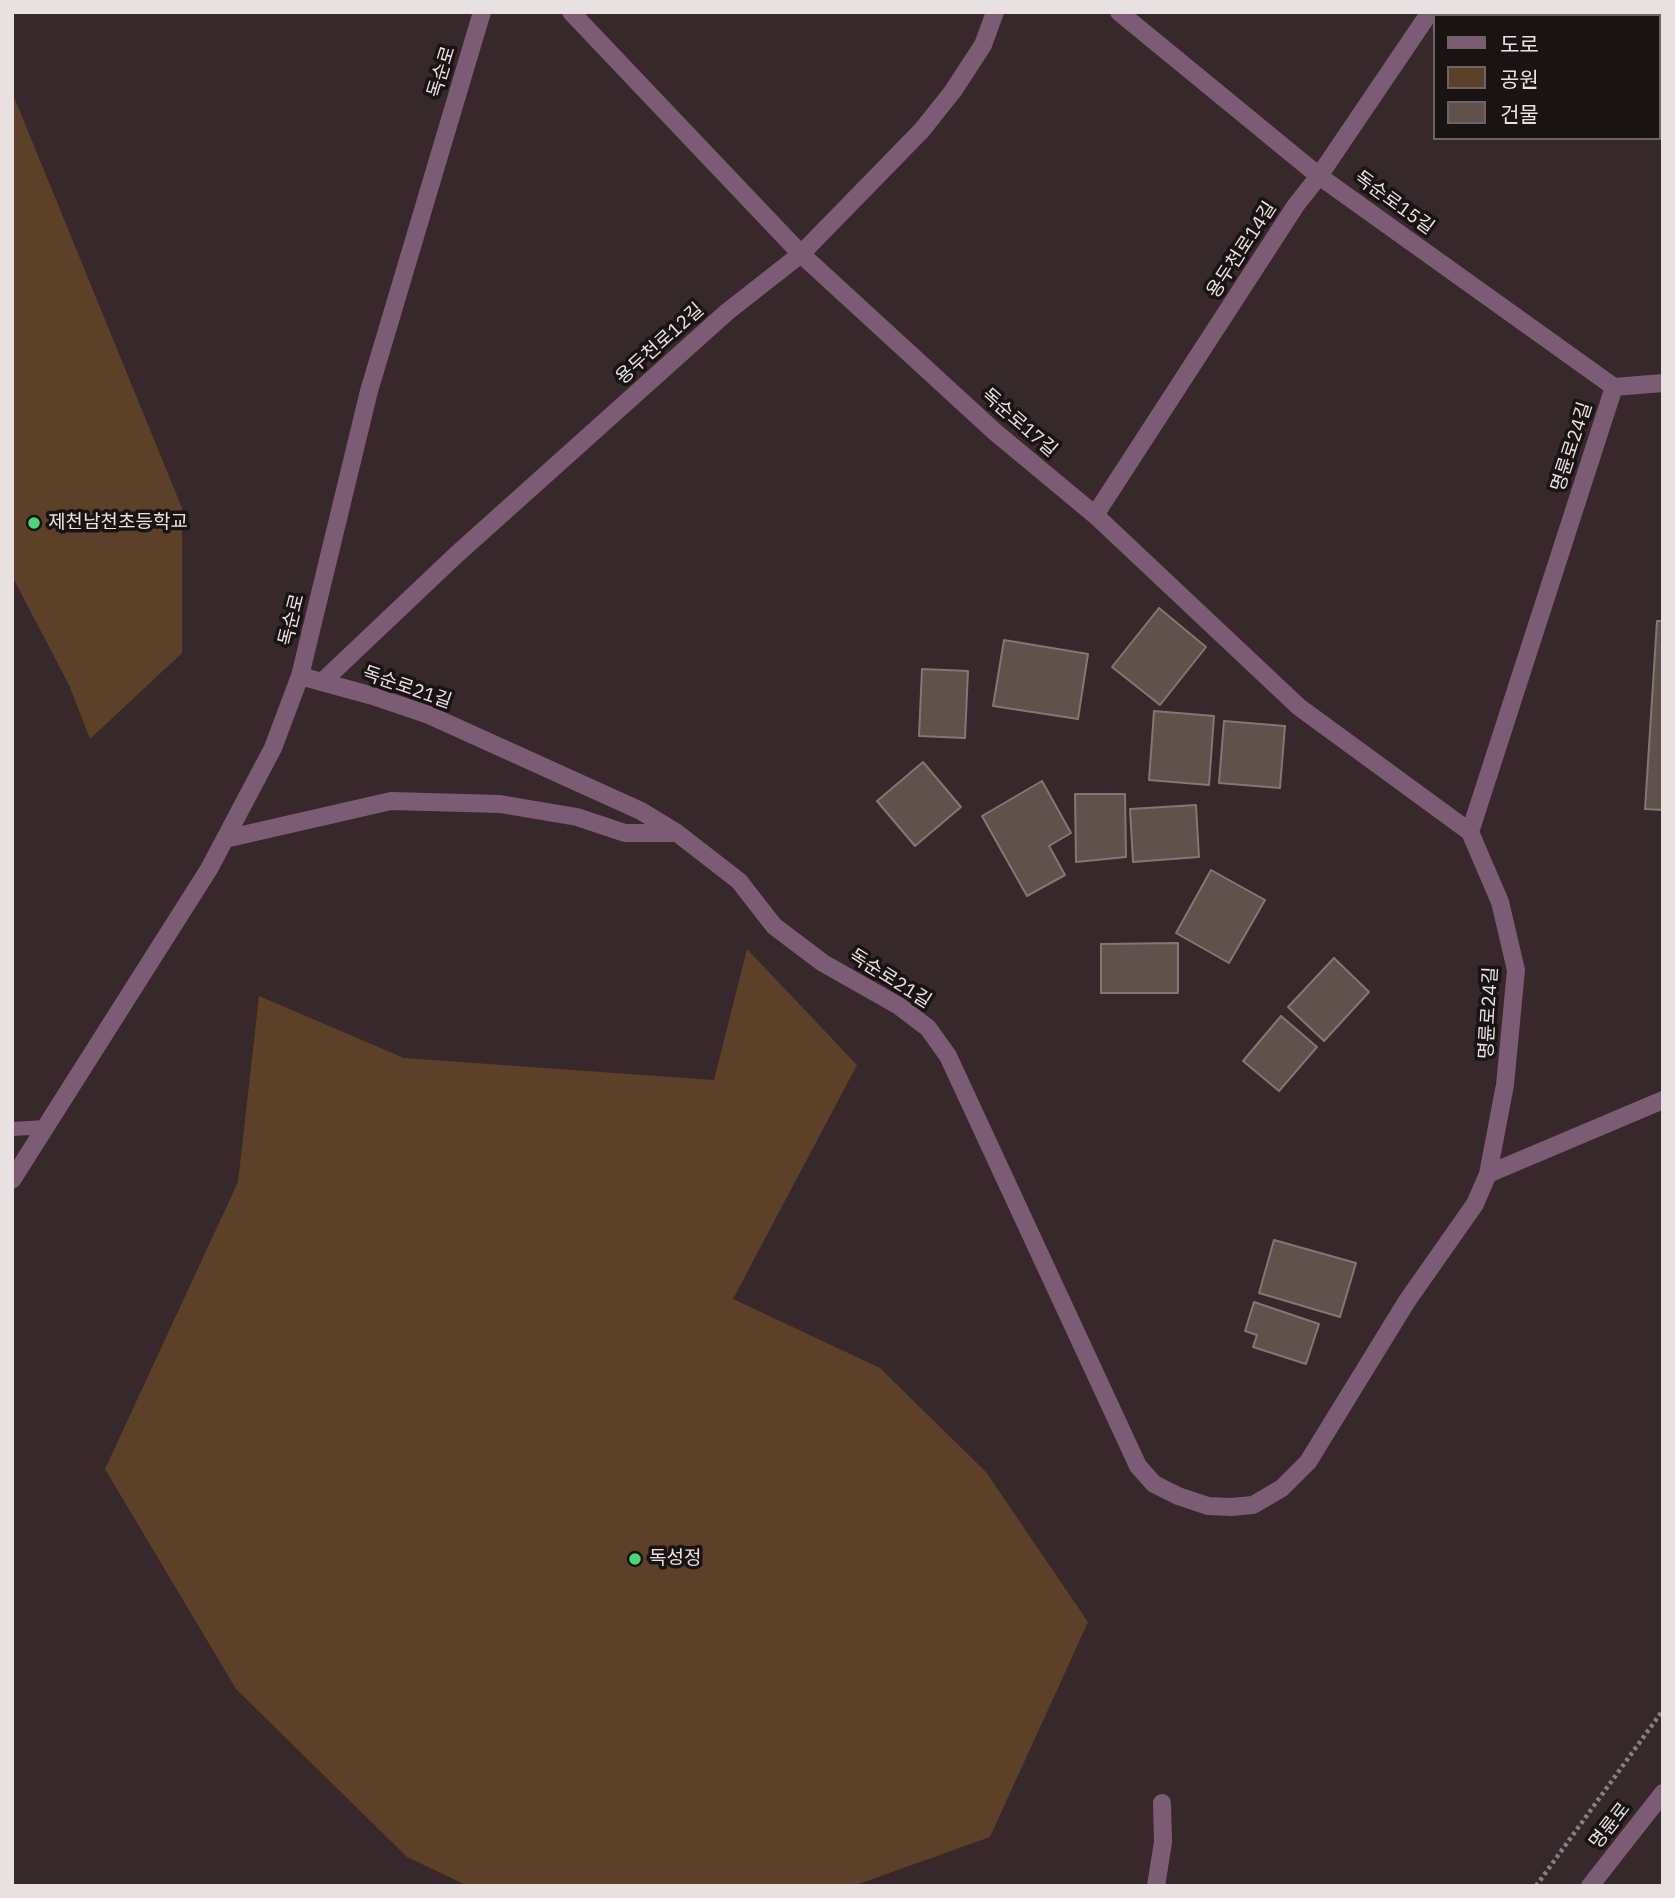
<!DOCTYPE html>
<html>
<head>
<meta charset="utf-8">
<style>
  body { margin:0 }
  #map { position:relative; width:1675px; height:1898px; overflow:hidden; background:#36282b; font-family:"IBM Plex Sans","Noto Sans KR",sans-serif }
  canvas { display:block }
  .frame { position:absolute; inset:0; border:14px solid #e9e0e1; pointer-events:none }
  .legend { position:absolute; left:1433px; top:14px; width:228px; height:126px; box-sizing:border-box; background:#191314; border:2px solid #6c6566; margin:0; padding:9px 12px; list-style:none; font-size:21px; color:#e9e0e1 }
  .legend li { display:flex; align-items:center; gap:14px; height:35px }
  .legend b { width:35px; border:2px solid #6c6566 }
</style>
</head>
<body>
<div id="map">
<canvas width="1675" height="1898"></canvas>
<div class="frame"></div>
<ul class="legend">
<li><b style="height:9px;background:#7c5c74"></b>도로</li>
<li><b style="height:19px;background:#5c4128"></b>공원</li>
<li><b style="height:19px;background:#60514d"></b>건물</li>
</ul>
</div>
<script>
const g = document.querySelector('canvas').getContext('2d');
g.lineJoin = 'round';
function fillPath(path, color) { g.fillStyle = color; g.fill(path, 'evenodd'); }
const poly = rows => new Path2D(rows.map(r => 'M' + r).join(''));
function strokePath(path, color, width, dash) { g.strokeStyle = color; g.lineWidth = width; g.lineCap = dash ? 'butt' : 'round'; g.setLineDash(dash || []); g.stroke(path); }
function drawText(font, color, halo, rows, align = 'center') {
  g.font = font + ' "IBM Plex Sans","Noto Sans KR",sans-serif'; g.lineWidth = 7; g.setLineDash([]); g.textBaseline = 'middle'; g.strokeStyle = halo; g.fillStyle = color; for (const [text, x, y, turn = 0] of rows) {
    g.save(); g.translate(x, y); g.rotate((+turn || 0) * Math.PI / 180); g.textAlign = isNaN(turn) ? turn : align; if (halo) g.strokeText(text, 0, 0); g.fillText(text, 0, 0); g.restore();
  }
}
const green = poly([
  [12,92,182,508,182,653,90,739,69,685,12,576],
  [747,949,857,1065,733,1299,880,1368,986,1472,1088,1622,990,1837,853,1886,468,1886,407,1857,236,1689,105,1469,238,1182,259,996,404,1058,714,1080]
]);
const building = poly([
  [1159,608,1206,647,1160,705,1112,667,1159,608],
  [1657,621,1663,621,1663,810,1645,809,1657,621],
  [1004,640,1088,654,1078,719,993,706,1004,640],
  [922,669,968,671,965,738,919,736,922,669],
  [1154,711,1214,716,1209,785,1149,780,1154,711],
  [1224,721,1285,726,1280,788,1219,783,1224,721],
  [923,762,961,807,915,846,877,801,923,762],
  [1042,781,1071,833,1049,846,1065,875,1027,896,982,816,1042,781],
  [1075,794,1125,794,1126,857,1076,862,1075,794],
  [1196,805,1199,857,1133,862,1130,809,1196,805],
  [1211,870,1265,900,1229,963,1176,933,1211,870],
  [1178,943,1178,993,1101,993,1101,944,1178,943],
  [1334,958,1369,992,1324,1041,1288,1007,1334,958],
  [1281,1016,1317,1047,1279,1091,1243,1061,1281,1016],
  [1274,1240,1356,1263,1340,1317,1259,1293,1274,1240],
  [1254,1302,1319,1324,1306,1364,1253,1347,1257,1335,1245,1331,1254,1302]
]);
const path = poly([
  [1536,1886,1663,1710]
]);
const service = poly([
  [12,1129,47,1127]
]);
const minor = poly([
  [571,12,801,254,995,432,1095,515,1299,707,1470,832],
  [1119,12,1319,176,1614,387,1663,383],
  [1095,515,1296,205,1319,176,1430,12],
  [300,676,373,696,429,715,641,811,677,833,739,881,774,926,823,963,899,1006,928,1028,948,1056,1138,1466,1154,1484,1178,1496,1208,1506,1231,1507,1253,1505,1282,1488,1308,1462,1407,1301,1475,1204,1488,1174,1505,1085,1516,970,1500,902,1470,832,1614,387],
  [322,682,456,555,727,312,801,254,922,130,953,91,983,45,995,12],
  [225,839,391,801,500,804,577,817,625,833,677,833],
  [1488,1174,1663,1100],
  [12,1180,209,869,273,748,300,676,369,391,482,12],
  [1156,1886,1163,1842,1162,1803]
]);
const tertiary = poly([
  [1590,1886,1663,1793]
]);
const markers = [
  [34,523,7,"#4dd676"],
  [635,1559,7,"#4dd676"]
];
const streetNames = [
  ["독순로",442,72,-73],
  ["독순로15길",1394,203,36],
  ["용두천로14길",1242,250,-57],
  ["용두천로12길",660,344,-42],
  ["독순로17길",1019,423,41],
  ["명륜로24길",1572,447,-72],
  ["독순로",292,620,-76],
  ["독순로21길",407,688,19],
  ["독순로21길",890,979,32],
  ["명륜로24길",1489,1013,-87],
  ["명륜로",1610,1826,-52]
];
const poiNames = [
  ["제천남천초등학교",48,523],
  ["독성정",649,1559]
];
fillPath(green, '#5c4128');
fillPath(building, '#60514d');
strokePath(building, '#867672', 2);
strokePath(path, '#8a7f81', 4.5, [3.5, 3.5]);
strokePath(service, '#7c5c74', 14);
strokePath(minor, '#7c5c74', 18);
strokePath(tertiary, '#7c5c74', 18);
for (const [x, y, r, color] of markers) { const dot = new Path2D(); dot.arc(x, y, r, 0, 2 * Math.PI); g.fillStyle = color; g.fill(dot); strokePath(dot, '#191314', 2.5); }
drawText('19px', '#e9e0e1', '#191314', streetNames);
drawText('19px', '#e9e0e1', '#191314', poiNames, 'left');
</script>
</body>
</html>
